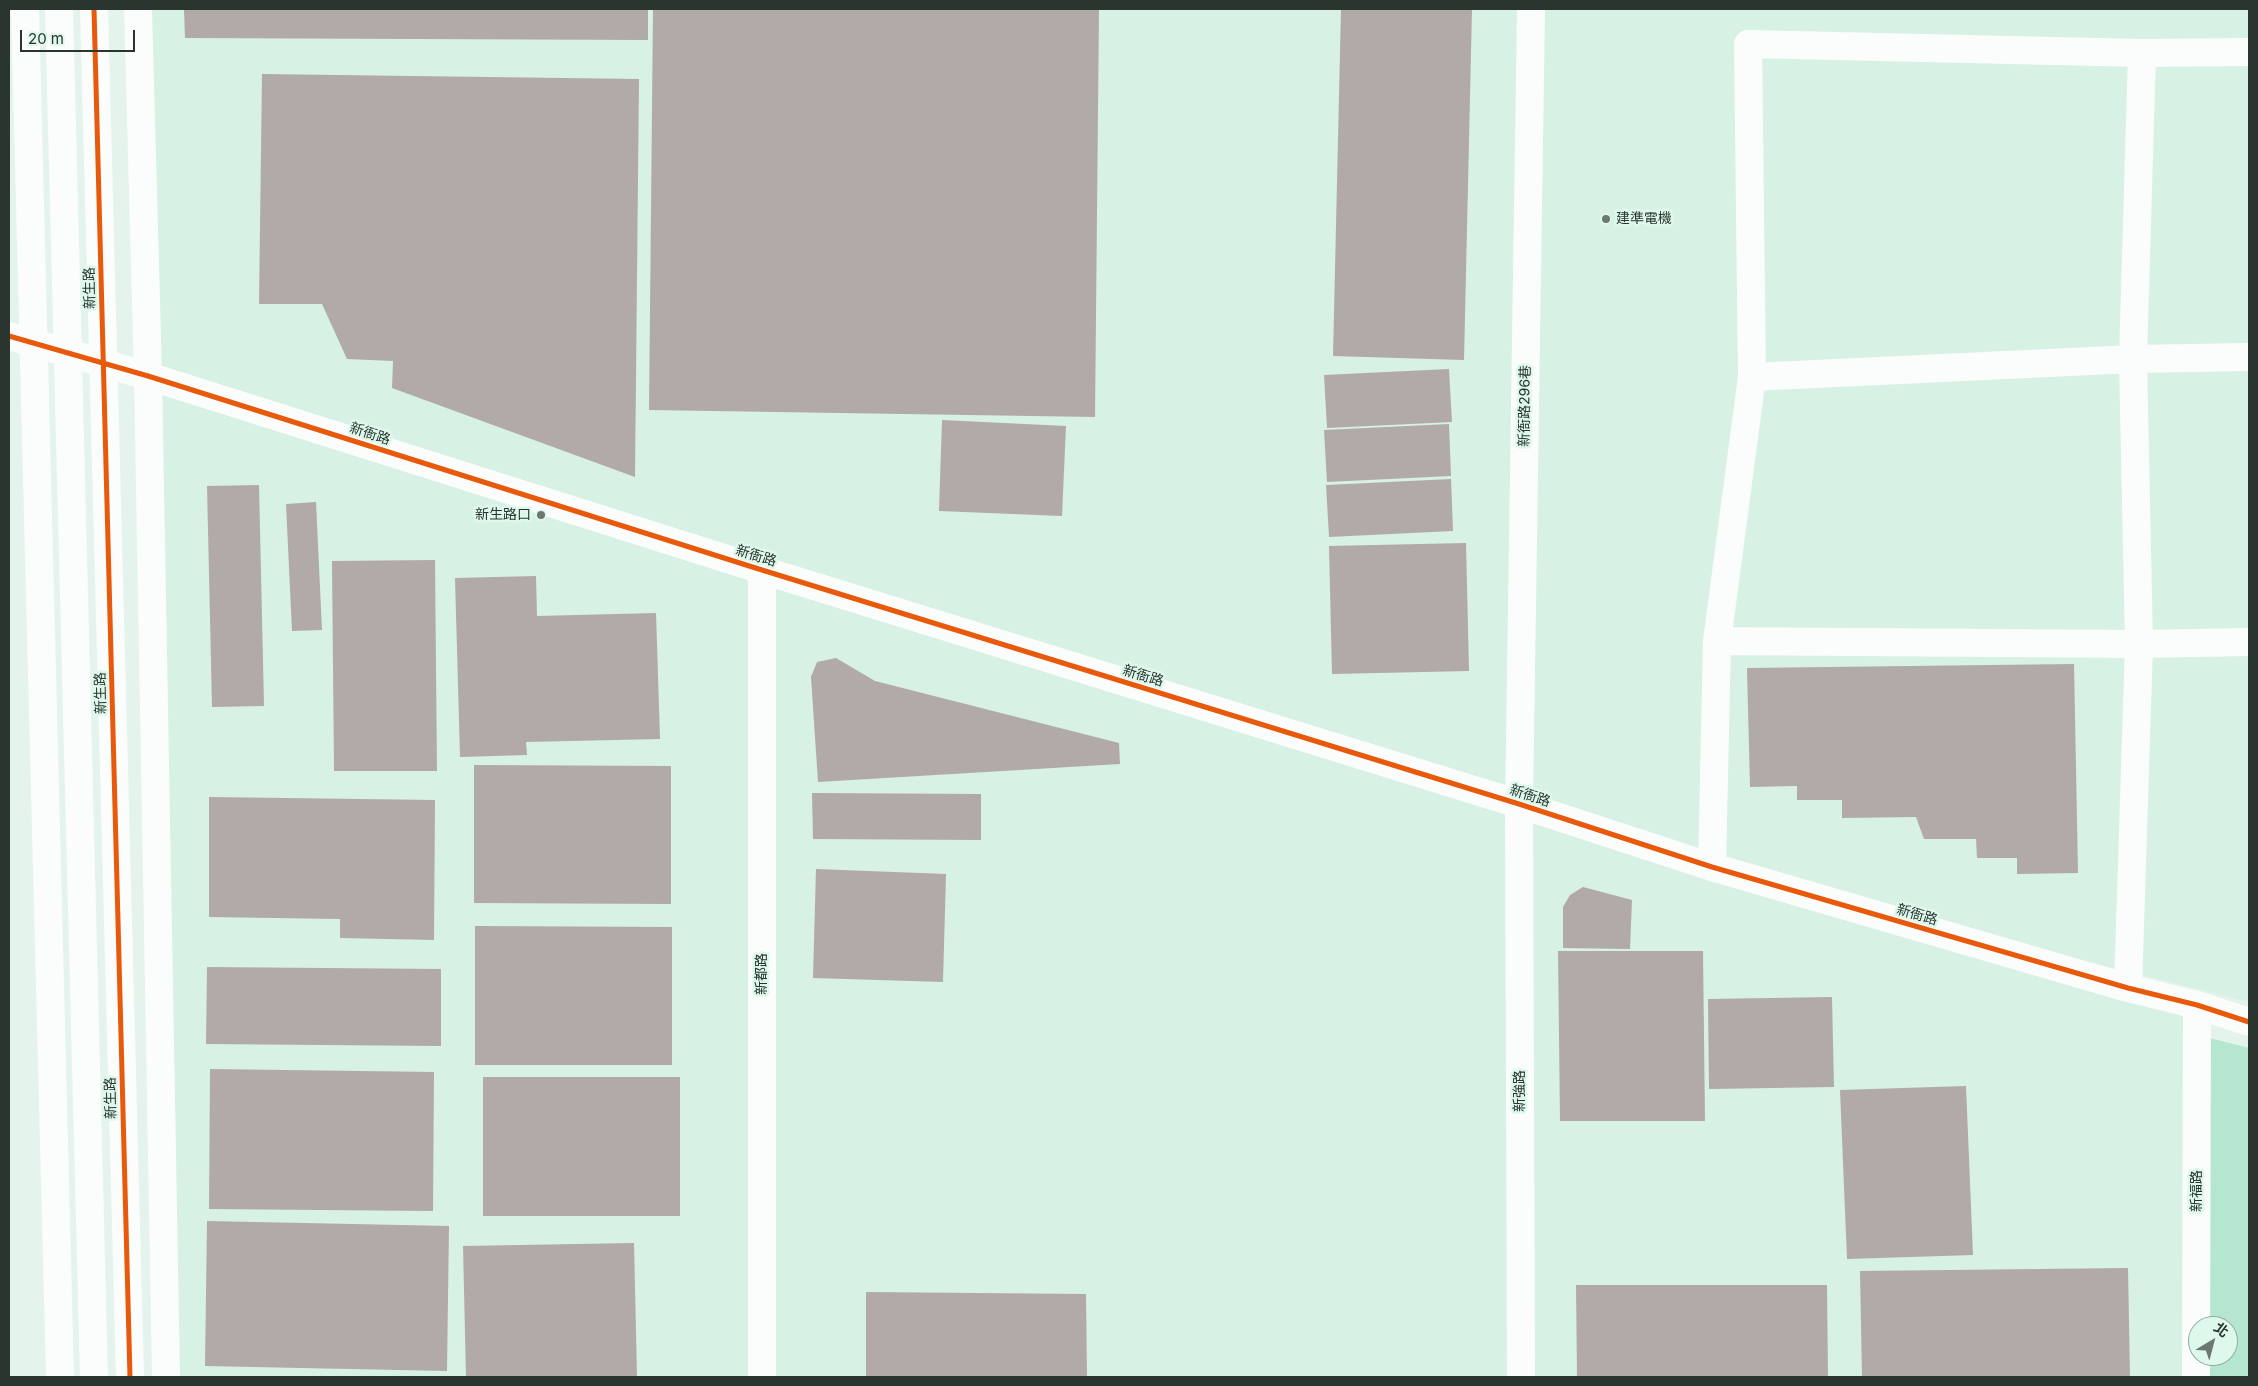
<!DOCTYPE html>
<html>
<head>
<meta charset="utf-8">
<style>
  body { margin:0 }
  #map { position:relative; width:2258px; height:1386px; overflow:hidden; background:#e4f3ec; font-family:Inter,"Noto Sans TC",sans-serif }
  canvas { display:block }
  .frame { position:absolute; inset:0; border:10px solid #2b3530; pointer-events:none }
  .north { position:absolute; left:2188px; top:1316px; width:50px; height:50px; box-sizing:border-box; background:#def9ec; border:1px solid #96aba1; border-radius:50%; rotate:37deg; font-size:14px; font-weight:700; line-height:20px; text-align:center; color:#2b3530 }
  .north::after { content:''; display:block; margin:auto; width:18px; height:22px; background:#6c7872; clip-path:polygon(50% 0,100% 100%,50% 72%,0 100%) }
  .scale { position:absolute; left:20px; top:30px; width:115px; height:22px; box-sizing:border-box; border:2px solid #2b3530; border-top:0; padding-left:6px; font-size:15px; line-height:18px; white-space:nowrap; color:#2b3530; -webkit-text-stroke:4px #def9ec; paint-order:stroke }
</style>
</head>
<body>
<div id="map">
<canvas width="2258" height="1386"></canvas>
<div class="frame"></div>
<div class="north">北</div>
<div class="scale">20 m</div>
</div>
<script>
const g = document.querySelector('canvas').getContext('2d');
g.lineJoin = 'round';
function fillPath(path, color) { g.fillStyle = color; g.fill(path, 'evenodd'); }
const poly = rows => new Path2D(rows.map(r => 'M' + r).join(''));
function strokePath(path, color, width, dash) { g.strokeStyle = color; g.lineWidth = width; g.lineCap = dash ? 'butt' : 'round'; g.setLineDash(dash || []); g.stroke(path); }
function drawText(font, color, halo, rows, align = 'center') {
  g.font = font + ' Inter,"Noto Sans TC",sans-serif'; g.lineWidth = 5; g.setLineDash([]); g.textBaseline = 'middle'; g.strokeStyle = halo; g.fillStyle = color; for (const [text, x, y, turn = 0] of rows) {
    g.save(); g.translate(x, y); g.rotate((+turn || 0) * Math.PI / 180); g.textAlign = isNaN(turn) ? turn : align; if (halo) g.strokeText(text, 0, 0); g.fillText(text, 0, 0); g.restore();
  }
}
const built = poly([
  [138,9,2249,9,2249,1002,1731,872,2197,1005,2201,1377,166,1377]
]);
const green = poly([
  [2194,1034,2249,1048,2249,1377,2201,1377,2200,1356,2228,1356,2228,1326,2200,1326]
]);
const building = poly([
  [184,9,648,9,648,40,185,38],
  [653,9,1099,9,1095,417,649,410],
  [1341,9,1472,9,1464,360,1333,356],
  [262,74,639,79,635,477,392,388,393,361,347,359,322,304,259,304],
  [1449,369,1452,422,1327,428,1324,375],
  [942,420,1066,426,1062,516,939,511],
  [1449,424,1451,476,1327,482,1324,430],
  [1451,479,1453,531,1329,537,1326,485],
  [259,485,264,706,212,707,207,486],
  [316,502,322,630,292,631,286,504],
  [1466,543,1469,671,1332,674,1329,546],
  [435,560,437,771,334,771,332,561],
  [536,576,537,616,656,613,660,739,526,742,527,755,460,757,455,578],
  [836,658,875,681,1119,743,1120,764,818,782,811,677,817,662],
  [2074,664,2078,873,2017,874,2017,858,1977,858,1976,839,1924,839,1916,817,1842,818,1842,800,1797,800,1797,786,1750,787,1747,668],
  [474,765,671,766,671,904,474,903],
  [812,793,981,794,981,840,813,839],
  [209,797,435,800,434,940,340,938,340,919,209,917],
  [816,869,946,874,943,982,813,978],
  [1583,887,1632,900,1630,949,1563,948,1563,907,1570,895],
  [475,926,672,927,672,1065,475,1065],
  [1558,951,1703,951,1705,1121,1560,1121],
  [207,967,441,969,441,1046,206,1044],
  [1832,997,1834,1087,1709,1089,1708,999],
  [210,1069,434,1072,433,1211,209,1209],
  [483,1077,680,1077,680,1216,483,1216],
  [1966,1086,1973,1255,1847,1259,1840,1090],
  [207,1221,449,1226,447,1371,205,1366],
  [634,1243,637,1377,466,1377,463,1246],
  [2128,1268,2130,1377,1862,1377,1860,1271],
  [1576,1285,1827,1285,1828,1377,1577,1377],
  [866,1292,1086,1294,1087,1377,866,1377]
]);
const street = poly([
  [9,336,148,376,762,570,1519,804,1712,867,2128,988,2197,1005,2249,1022],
  [1752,377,2133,359,2249,357],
  [762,570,762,1377],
  [1717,641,2139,644,2249,642],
  [1712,867,1717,641,1752,377,1748,44,2142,53,2249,52],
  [2128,988,2139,644,2133,359,2142,53],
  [1521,1377,1519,804,1531,9],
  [2196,1377,2197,1005]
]);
const secondary = poly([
  [25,9,60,1377],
  [59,9,94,1377],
  [94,9,130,1377],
  [138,9,148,376,166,1377]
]);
const cycleway = poly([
  [94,9,130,1377],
  [9,336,148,376,762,570,1519,804,1712,867,2128,988,2197,1005,2249,1022]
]);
const markers = [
  [1606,219,5,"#6c7872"],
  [541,515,5,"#6c7872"]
];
const poiNames = [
  ["建準電機",1616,219],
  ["新生路口",531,515,"right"]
];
const streetNames = [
  ["新生路",90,288,-91],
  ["新衙路296巷",1525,406,-89],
  ["新衙路",370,434,18],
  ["新衙路",756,556,17],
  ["新衙路",1143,676,17],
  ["新生路",101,693,-91],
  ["新衙路",1530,796,18],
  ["新衙路",1917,915,16],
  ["新都路",762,974,-90],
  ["新強路",1520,1091,-90],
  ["新生路",111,1098,-91],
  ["新福路",2197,1191,-90]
];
fillPath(built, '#d7f1e4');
fillPath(green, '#b5e6d0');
fillPath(building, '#b1aaa7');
strokePath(street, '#fbfdfc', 28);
strokePath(secondary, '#fbfdfc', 28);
strokePath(cycleway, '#e8590c', 5);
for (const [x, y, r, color] of markers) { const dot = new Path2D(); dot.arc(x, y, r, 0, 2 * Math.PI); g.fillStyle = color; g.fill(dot); strokePath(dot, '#def9ec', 2); }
drawText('14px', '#2b3530', '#def9ec', poiNames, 'left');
drawText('14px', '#2b3530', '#def9ec', streetNames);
</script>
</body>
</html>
